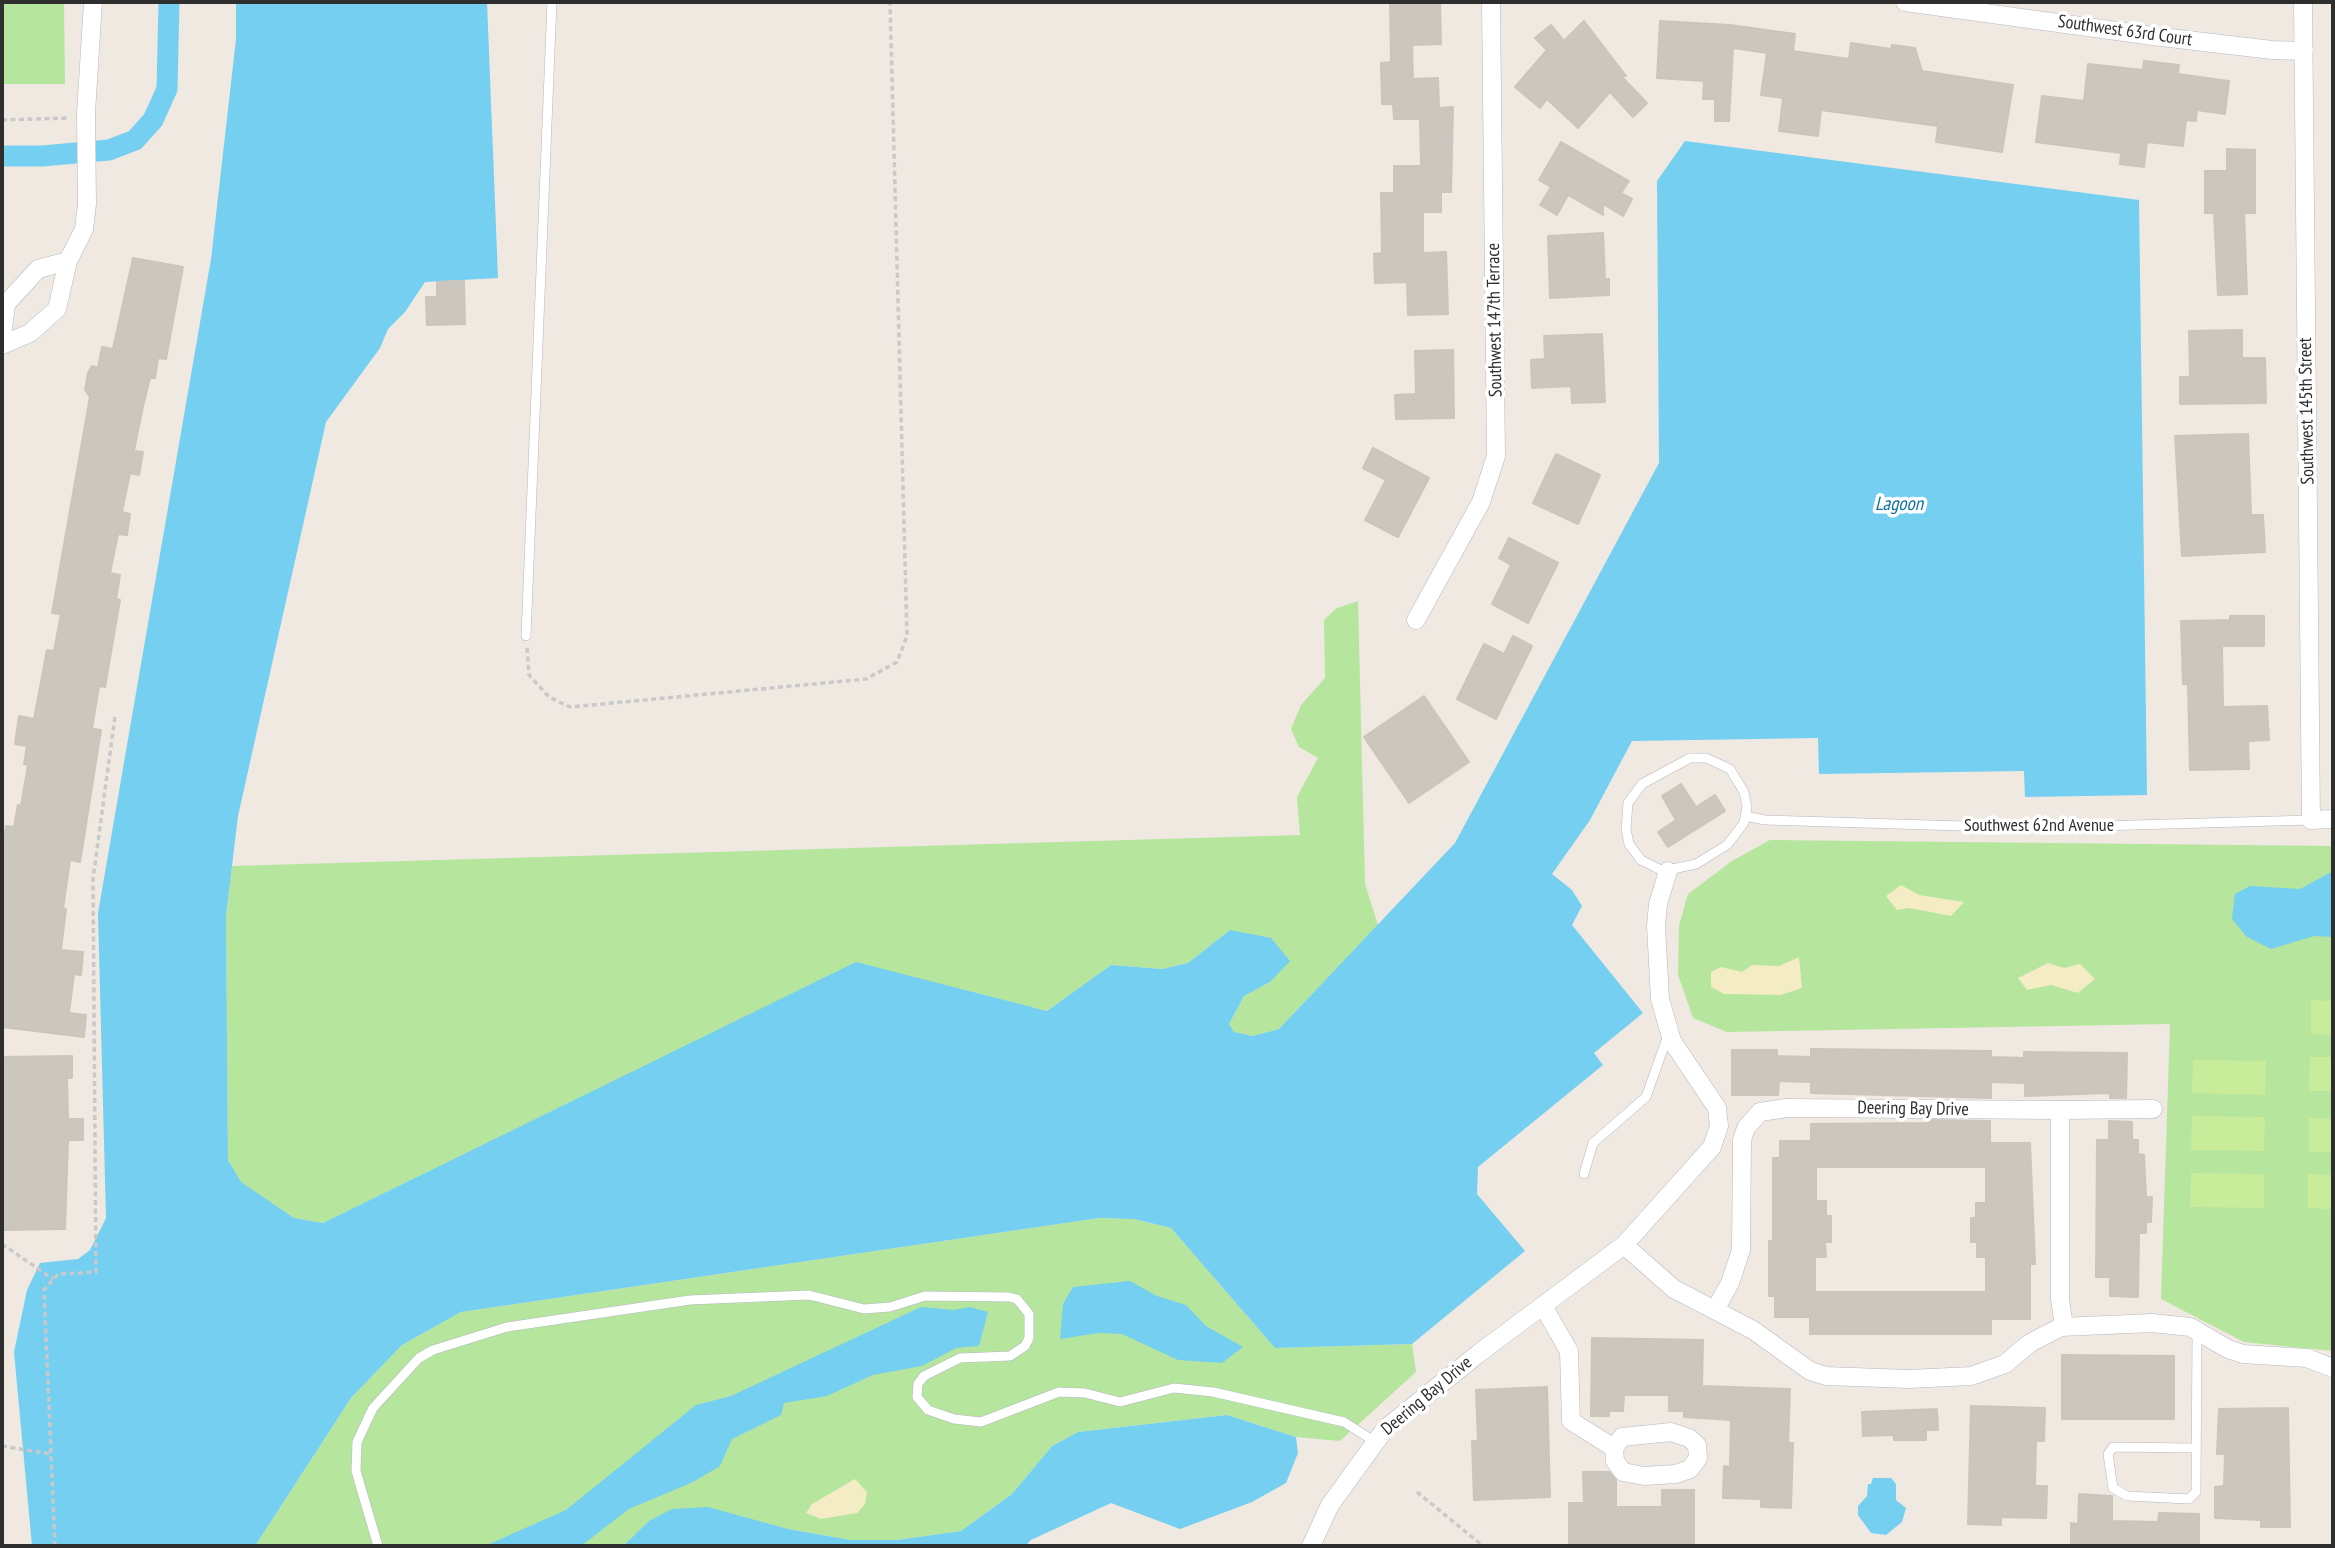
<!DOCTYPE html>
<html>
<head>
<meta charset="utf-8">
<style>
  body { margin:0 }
  #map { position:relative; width:2335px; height:1548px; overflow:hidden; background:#efe9e1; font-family:"PT Sans Narrow",sans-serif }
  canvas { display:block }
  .frame { position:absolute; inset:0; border:4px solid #2e2e2e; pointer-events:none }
</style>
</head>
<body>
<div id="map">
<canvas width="2335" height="1548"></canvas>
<div class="frame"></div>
</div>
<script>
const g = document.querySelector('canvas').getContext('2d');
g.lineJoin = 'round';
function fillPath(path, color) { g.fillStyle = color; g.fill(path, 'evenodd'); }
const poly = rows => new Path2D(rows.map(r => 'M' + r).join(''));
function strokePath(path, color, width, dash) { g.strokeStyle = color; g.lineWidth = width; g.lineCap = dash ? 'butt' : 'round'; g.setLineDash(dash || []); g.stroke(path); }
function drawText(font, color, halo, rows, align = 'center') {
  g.font = font + ' "PT Sans Narrow",sans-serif'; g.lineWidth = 7; g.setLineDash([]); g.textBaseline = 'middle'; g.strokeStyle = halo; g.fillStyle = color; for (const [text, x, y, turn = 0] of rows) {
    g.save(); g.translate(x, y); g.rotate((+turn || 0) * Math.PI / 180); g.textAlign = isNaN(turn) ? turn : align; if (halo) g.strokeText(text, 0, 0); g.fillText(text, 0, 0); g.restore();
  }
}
const green = poly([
  [2,2,64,2,65,84,2,84],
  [1358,601,1365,884,1378,925,1279,1029,1253,1036,1234,1032,1229,1024,1244,996,1270,982,1230,930,1188,963,1162,969,1111,965,1047,1011,856,963,323,1223,294,1218,240,1182,228,1160,226,916,232,866,1300,835,1297,797,1318,758,1299,747,1291,729,1301,705,1325,678,1324,620,1337,608],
  [1770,840,2333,846,2333,1351,2244,1342,2161,1299,2170,1024,1727,1032,1693,1018,1678,975,1679,926,1688,894,1732,861],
  [1099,1218,1134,1219,1171,1228,1275,1348,1412,1344,1416,1372,1340,1441,1296,1437,1227,1415,1078,1432,1052,1446,1012,1494,961,1531,897,1540,851,1540,788,1529,649,1521,623,1546,255,1546,351,1398,402,1345,461,1312]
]);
const sand = poly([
  [1901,885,1919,895,1964,902,1951,916,1909,908,1897,910,1886,896],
  [1799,957,1802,988,1781,995,1724,994,1711,987,1711,972,1721,967,1742,972,1752,965,1779,966],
  [2048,963,2064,968,2080,964,2095,979,2078,993,2051,985,2027,990,2018,978],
  [855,1479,867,1492,865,1504,857,1513,821,1519,806,1513,812,1504]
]);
const pitch = poly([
  [2311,1000,2333,1001,2333,1035,2311,1034],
  [2310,1057,2333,1057,2333,1091,2309,1091],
  [2193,1060,2266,1061,2265,1095,2192,1093],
  [2192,1116,2265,1117,2264,1151,2191,1150],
  [2309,1118,2333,1119,2333,1152,2309,1152],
  [2191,1173,2264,1174,2264,1208,2190,1207],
  [2308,1174,2333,1175,2333,1209,2308,1208]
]);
const water = poly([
  [236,2,487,2,498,278,425,282,405,312,388,329,380,348,326,422,238,816,226,916,228,1160,241,1182,294,1218,323,1223,856,962,1047,1011,1111,965,1162,969,1188,963,1230,930,1271,938,1290,961,1270,982,1244,996,1229,1024,1234,1032,1253,1036,1279,1029,1455,843,1659,463,1657,181,1685,141,2139,200,2147,795,2025,797,2024,771,1819,774,1818,738,1632,741,1590,820,1552,874,1572,890,1582,906,1572,925,1643,1013,1594,1053,1603,1065,1478,1167,1477,1194,1525,1251,1412,1344,1275,1348,1171,1228,1134,1219,1099,1218,461,1312,402,1345,351,1398,255,1546,32,1546,14,1352,27,1290,40,1263,78,1259,90,1250,106,1218,98,913,211,259,236,39],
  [2333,871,2333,937,2314,936,2271,949,2247,937,2232,919,2235,894,2250,886,2300,889],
  [1130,1281,1157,1296,1186,1305,1206,1326,1243,1347,1222,1363,1178,1360,1122,1334,1099,1333,1060,1339,1063,1304,1073,1287],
  [921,1307,953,1310,970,1307,988,1312,979,1346,956,1348,922,1366,873,1375,827,1396,784,1403,781,1415,732,1439,720,1466,693,1482,629,1509,581,1546,485,1546,566,1510,696,1405,731,1396],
  [1227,1415,1296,1437,1298,1453,1286,1483,1252,1502,1180,1529,1111,1503,1031,1540,1025,1546,623,1546,649,1521,672,1509,708,1507,788,1529,851,1540,897,1540,961,1531,1012,1494,1052,1446,1078,1432],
  [1873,1478,1891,1478,1896,1484,1896,1500,1906,1508,1902,1522,1886,1535,1871,1533,1858,1515,1858,1506,1867,1496,1868,1484,1871,1484]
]);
const canal = poly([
  [2,156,42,156,109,150,135,140,153,120,167,89,169,2]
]);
const building = poly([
  [1390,2,1440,2,1441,44,1412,45,1413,79,1438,78,1439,108,1453,107,1451,192,1441,192,1441,212,1423,212,1423,253,1446,252,1448,314,1408,315,1407,282,1375,283,1374,254,1382,253,1381,193,1394,193,1394,166,1421,166,1420,119,1394,119,1393,104,1382,104,1381,63,1391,62,1390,2],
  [1584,21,1626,76,1621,76,1647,103,1633,117,1610,92,1578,128,1547,99,1540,108,1515,87,1547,50,1535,38,1551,25,1564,41,1584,21],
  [1660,21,1730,25,1795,34,1793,51,1849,59,1851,43,1891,49,1892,45,1915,48,1922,71,2013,85,2002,152,1936,142,1938,126,1821,110,1818,136,1779,131,1783,98,1761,95,1767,53,1733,48,1729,121,1715,121,1715,99,1703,99,1704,81,1657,78,1660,21],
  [2144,61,2179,65,2178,74,2229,81,2225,114,2197,110,2196,121,2186,120,2183,146,2147,142,2144,167,2120,164,2121,153,2036,142,2042,96,2084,101,2088,64,2143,70,2144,61],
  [1561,142,1629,181,1621,193,1632,199,1623,216,1603,204,1603,215,1568,195,1557,215,1540,205,1551,187,1539,180,1561,142],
  [2227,149,2255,150,2255,213,2244,213,2247,294,2218,295,2214,213,2205,213,2205,171,2227,171,2227,149],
  [1603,233,1605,279,1609,279,1609,295,1550,298,1548,236,1603,233],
  [133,258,183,267,166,359,158,358,155,378,150,378,143,406,134,451,143,452,139,475,130,473,122,512,130,514,127,535,118,534,110,573,120,575,116,599,120,600,105,687,99,686,92,729,101,730,80,862,70,860,63,909,66,909,61,950,83,952,81,975,74,974,69,1013,86,1015,84,1037,2,1027,2,853,6,826,14,827,18,805,21,806,28,765,24,764,27,746,15,744,19,716,34,719,47,650,54,651,61,614,52,613,90,397,85,390,88,373,92,366,98,368,102,347,113,349,133,258],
  [464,281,465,324,427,325,426,297,437,297,437,282,464,281],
  [2242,330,2242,358,2265,358,2266,403,2180,404,2180,377,2190,377,2189,331,2242,330],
  [1602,334,1605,402,1572,403,1571,386,1532,388,1531,360,1545,359,1544,336,1602,334],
  [1453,350,1454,418,1396,419,1395,395,1416,394,1415,351,1453,350],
  [2248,434,2251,515,2263,515,2265,552,2182,556,2175,436,2248,434],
  [1373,448,1429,478,1398,537,1365,520,1386,480,1363,468,1373,448],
  [1556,454,1600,475,1578,524,1533,503,1556,454],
  [1509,538,1558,563,1528,623,1492,604,1511,565,1499,558,1509,538],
  [2230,616,2264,616,2264,646,2222,646,2223,707,2267,706,2269,740,2248,741,2249,769,2190,770,2188,684,2183,684,2181,621,2230,620,2230,616],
  [1513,636,1532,646,1496,719,1457,699,1484,644,1504,654,1513,636],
  [1424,696,1469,762,1409,803,1364,737,1424,696],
  [1681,784,1696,807,1715,795,1725,811,1668,847,1658,832,1676,820,1662,796,1681,784],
  [1811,1049,1991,1051,1991,1057,2024,1058,2024,1052,2127,1053,2126,1098,2110,1098,2110,1093,2025,1096,2025,1083,1991,1082,1991,1098,1811,1093,1811,1082,1779,1081,1778,1095,1732,1095,1732,1050,1777,1050,1777,1056,1811,1057,1811,1049],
  [72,1056,72,1078,67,1078,68,1119,83,1119,83,1140,68,1140,65,1229,2,1230,2,1057,72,1056],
  [1928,1120,1990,1121,1990,1143,2030,1143,2035,1264,2030,1264,2030,1319,1991,1319,1991,1334,1810,1334,1810,1317,1775,1317,1775,1296,1769,1296,1769,1241,1773,1241,1773,1158,1780,1158,1780,1141,1811,1141,1811,1124,1928,1123,1928,1120],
  [1816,1167,1986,1167,1986,1203,1976,1203,1976,1218,1971,1218,1971,1242,1977,1242,1977,1257,1986,1257,1986,1292,1815,1292,1815,1257,1826,1257,1825,1242,1831,1242,1831,1216,1826,1216,1826,1201,1816,1201,1816,1167],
  [2109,1121,2132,1122,2132,1140,2138,1140,2138,1154,2144,1155,2146,1197,2152,1197,2151,1222,2146,1222,2146,1233,2139,1233,2138,1297,2110,1296,2110,1277,2096,1277,2097,1140,2109,1140,2109,1121],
  [1592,1338,1703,1340,1702,1386,1790,1389,1788,1443,1793,1443,1791,1508,1761,1507,1761,1499,1723,1498,1724,1466,1730,1467,1731,1420,1684,1417,1684,1411,1669,1411,1669,1395,1624,1395,1623,1411,1609,1411,1609,1416,1591,1416,1592,1338],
  [2062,1355,2174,1356,2174,1419,2062,1419,2062,1355],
  [1547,1387,1550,1497,1474,1500,1472,1441,1478,1441,1476,1390,1547,1387],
  [1971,1406,2045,1408,2044,1441,2036,1441,2035,1486,2047,1486,2046,1518,2001,1517,2001,1525,1968,1524,1971,1406],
  [2288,1408,2290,1527,2261,1527,2261,1520,2215,1518,2215,1487,2224,1486,2225,1454,2217,1454,2219,1409,2288,1408],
  [1937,1409,1938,1430,1926,1430,1926,1440,1894,1440,1894,1435,1863,1436,1862,1412,1937,1409],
  [1583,1472,1609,1472,1616,1480,1616,1507,1662,1507,1662,1490,1694,1490,1694,1546,1569,1546,1569,1503,1584,1503,1583,1472],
  [2079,1494,2112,1496,2112,1521,2158,1522,2159,1513,2199,1514,2199,1546,2071,1546,2071,1523,2078,1524,2079,1494]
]);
const path = poly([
  [2,120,70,118],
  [527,648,529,675,549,697,570,707,866,679,897,662,907,636,890,2],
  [2,1244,53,1279],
  [2,1446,51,1454],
  [1417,1492,1483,1546],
  [55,1546,44,1290,58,1274,96,1272,93,879,115,716]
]);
const lane = poly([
  [526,636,552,2],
  [1690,758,1706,758,1730,769,1744,792,1747,807,1744,823,1727,845,1696,864,1663,871,1641,860,1629,844,1626,829,1628,803,1642,784,1690,758],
  [1745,816,1765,820,2028,828,2311,820],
  [1584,1174,1593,1143,1646,1097,1668,1035],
  [2195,1448,2113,1447,2108,1454,2113,1488,2127,1496,2189,1499,2196,1492,2197,1331],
  [378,1546,356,1471,357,1442,373,1408,419,1358,433,1350,507,1327,690,1300,809,1295,864,1309,890,1307,925,1296,1009,1297,1017,1299,1029,1314,1029,1338,1025,1346,1010,1356,960,1358,924,1376,918,1384,917,1397,928,1410,954,1419,981,1422,1059,1392,1085,1393,1120,1402,1174,1388,1213,1392,1344,1422,1374,1441]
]);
const street = poly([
  [1905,2,2153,36,2272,50,2304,51],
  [2303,2,2311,820,2333,819],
  [2,338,6,304,38,269,68,261],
  [2,345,30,333,57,309,68,261,84,229,87,204,86,113,93,2],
  [1416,620,1481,502,1496,456,1491,2],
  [2060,1110,2153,1109],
  [1624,1245,1674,1289,1753,1330,1810,1371,1826,1376,1909,1379,1971,1376,2005,1364,2030,1343,2061,1327,2152,1323,2190,1327,2228,1349,2243,1354,2307,1358,2333,1368],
  [1543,1306,1569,1351,1571,1421,1614,1448,1615,1461,1623,1472,1644,1476,1676,1474,1690,1469,1698,1458,1697,1445,1689,1438,1671,1432,1622,1437,1614,1448],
  [1715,1310,1730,1283,1741,1250,1742,1140,1746,1128,1760,1112,1787,1108,2060,1110,2060,1299,2064,1327],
  [1311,1546,1330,1505,1385,1429,1478,1354,1624,1245,1712,1147,1719,1126,1717,1108,1672,1041,1660,999,1656,926,1658,904,1668,871]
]);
const streetNames = [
  ["Southwest 63rd Court",2125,31,8],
  ["Southwest 147th Terrace",1495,320,-91],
  ["Southwest 145th Street",2307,411,-91],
  ["Southwest 62nd Avenue",2039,826],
  ["Deering Bay Drive",1913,1109,1],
  ["Deering Bay Drive",1427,1396,-40]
];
const waterNames = [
  ["Lagoon",1899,505]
];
fillPath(green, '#b6e59e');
fillPath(sand, '#f3ecc5');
fillPath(pitch, '#c9ec9a');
fillPath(water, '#75cff0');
strokePath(canal, '#75cff0', 21);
fillPath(building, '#cbc7bf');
strokePath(building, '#cbc5ba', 2);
strokePath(lane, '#b4b7c1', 10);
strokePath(street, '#b4b7c1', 19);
strokePath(path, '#c9c9c9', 3.5, [5, 3.5]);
strokePath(lane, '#fff', 9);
strokePath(street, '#fff', 18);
drawText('18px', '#2e2e2e', '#fff', streetNames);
drawText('italic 19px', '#0d6fa3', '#fff', waterNames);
</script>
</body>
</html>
